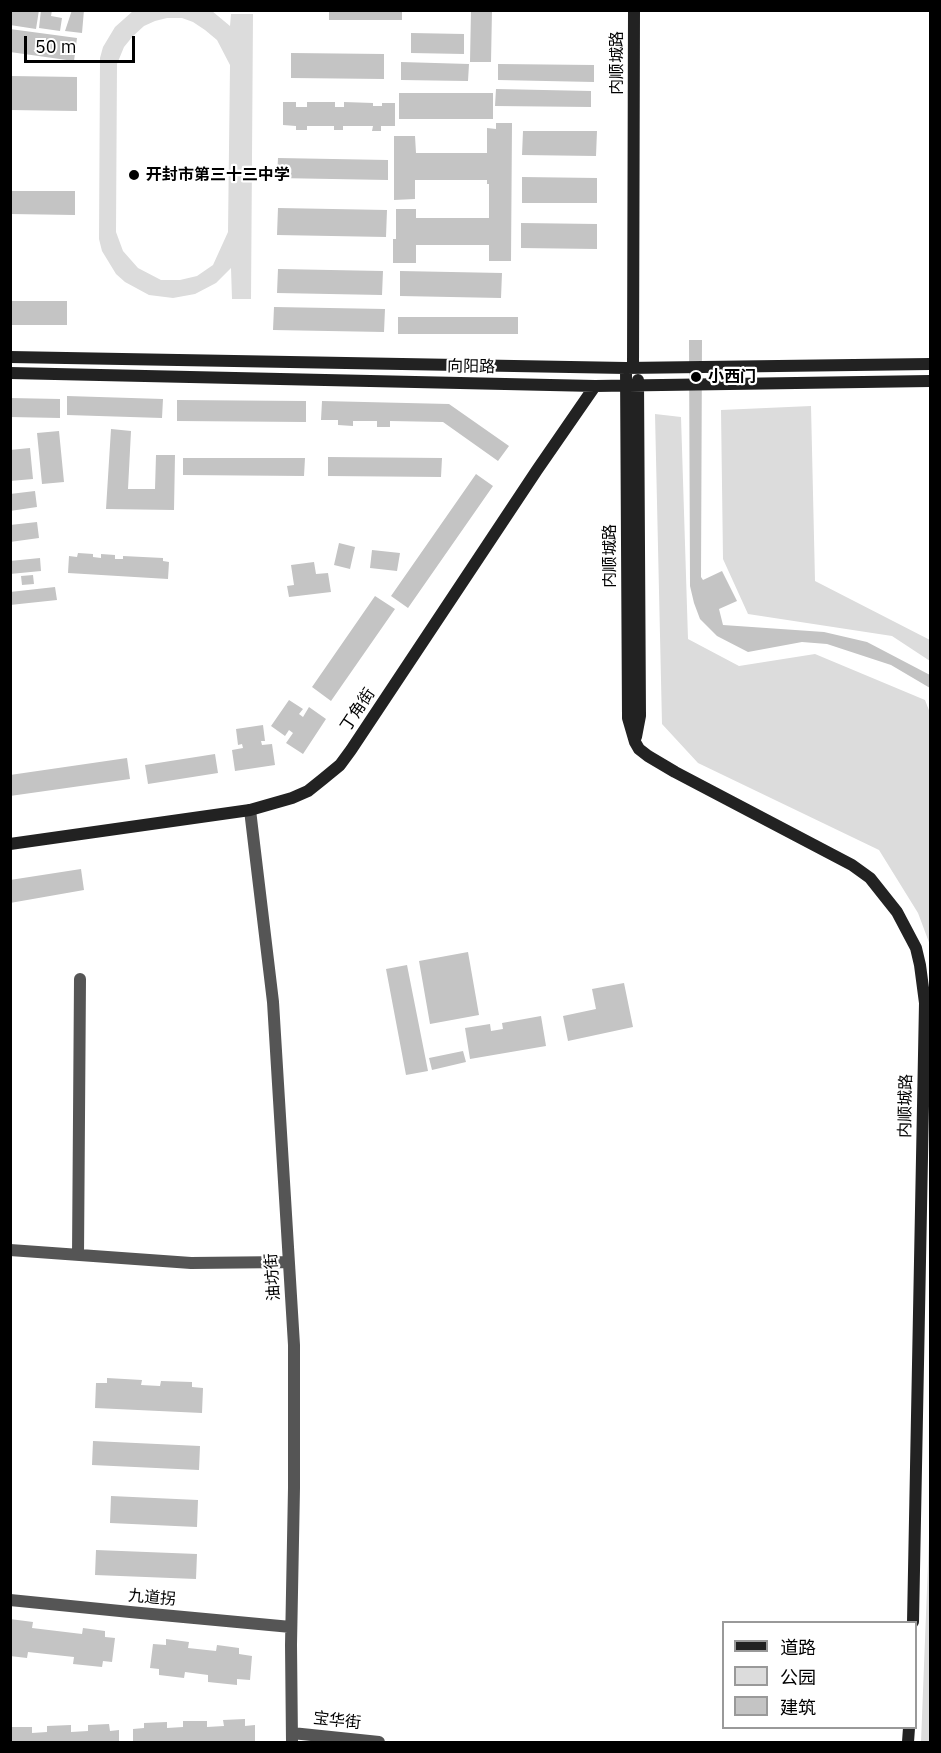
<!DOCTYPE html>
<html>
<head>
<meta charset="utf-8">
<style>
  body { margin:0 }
  #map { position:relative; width:941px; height:1753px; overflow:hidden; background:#fff; font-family:"IBM Plex Sans","Noto Sans SC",sans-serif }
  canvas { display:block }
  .frame { position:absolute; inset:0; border:12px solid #000; pointer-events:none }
  .legend { position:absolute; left:722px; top:1621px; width:195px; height:108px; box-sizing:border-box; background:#fff; border:2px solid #999; margin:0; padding:8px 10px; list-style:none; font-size:18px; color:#000 }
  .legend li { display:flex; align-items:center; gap:12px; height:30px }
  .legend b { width:30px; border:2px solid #999 }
  .scale { position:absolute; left:24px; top:36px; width:111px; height:27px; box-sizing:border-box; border:3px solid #000; border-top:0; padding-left:8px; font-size:18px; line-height:21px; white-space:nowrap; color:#000; -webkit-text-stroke:4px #fff; paint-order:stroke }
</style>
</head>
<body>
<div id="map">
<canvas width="941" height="1753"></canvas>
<div class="frame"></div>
<ul class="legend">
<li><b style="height:8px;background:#222"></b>道路</li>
<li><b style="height:16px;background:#dcdcdc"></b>公园</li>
<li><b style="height:16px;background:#c4c4c4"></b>建筑</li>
</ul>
<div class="scale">50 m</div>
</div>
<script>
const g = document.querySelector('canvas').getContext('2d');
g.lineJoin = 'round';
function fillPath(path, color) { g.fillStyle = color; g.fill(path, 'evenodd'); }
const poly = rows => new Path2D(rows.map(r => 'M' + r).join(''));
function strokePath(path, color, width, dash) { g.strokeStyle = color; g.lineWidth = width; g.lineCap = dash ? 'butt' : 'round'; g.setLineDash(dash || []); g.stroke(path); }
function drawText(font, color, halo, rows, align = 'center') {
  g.font = font + ' "IBM Plex Sans","Noto Sans SC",sans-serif'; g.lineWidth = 4.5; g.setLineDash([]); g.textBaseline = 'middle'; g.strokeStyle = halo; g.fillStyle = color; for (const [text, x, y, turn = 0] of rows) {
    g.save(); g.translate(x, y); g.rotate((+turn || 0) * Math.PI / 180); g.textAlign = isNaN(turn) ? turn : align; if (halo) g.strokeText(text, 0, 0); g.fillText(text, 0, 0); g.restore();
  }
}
const green = poly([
  [133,11,212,11,230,26,231,14,253,14,251,299,232,299,231,268,216,283,195,294,173,298,149,295,125,282,116,274,102,251,99,239,100,58,103,47,115,27],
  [167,18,182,18,193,22,205,30,217,40,230,65,228,232,213,265,197,276,180,280,161,280,138,268,123,251,116,232,117,64,124,47,133,36,144,26,155,21],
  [811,406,815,581,930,640,930,661,892,636,748,614,723,559,721,410],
  [655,414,681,417,688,639,739,666,815,654,925,700,930,713,930,945,918,913,879,850,698,763,662,724],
  [930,1512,930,1742,921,1742]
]);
const building = poly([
  [10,10,39,10,36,29,10,25],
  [41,10,52,10,51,16,62,18,60,31,39,28],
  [72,10,84,10,82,33,65,31],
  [329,10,402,10,402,20,329,20],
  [471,10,492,10,491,62,470,62],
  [10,29,77,38,74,61,10,52],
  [411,33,464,34,464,54,411,53],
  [291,53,384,54,384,79,291,78],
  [401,62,469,64,468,81,401,80],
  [498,64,594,65,594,82,498,80],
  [10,76,77,77,77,111,10,110],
  [496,89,591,91,591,107,495,106],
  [399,93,493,93,493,119,399,119],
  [283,102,296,102,296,107,307,107,307,102,335,102,335,107,344,107,344,102,373,103,373,106,382,106,382,103,395,103,395,126,381,126,381,131,372,131,373,126,343,126,343,130,334,130,334,126,307,126,307,130,296,130,296,126,283,125],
  [496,123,512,123,511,261,489,261,489,245,416,245,416,263,393,263,393,239,396,239,396,209,416,209,416,218,489,218,489,184,487,184,487,180,415,180,415,199,394,200,394,136,415,136,416,153,487,153,487,128,496,129],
  [523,131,597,131,596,156,522,155],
  [278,158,388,160,388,180,277,178],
  [522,177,597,178,597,203,522,203],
  [10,191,75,191,75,215,10,214],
  [278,208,387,210,386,237,277,235],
  [521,223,597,224,597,249,521,248],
  [278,269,383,271,382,295,277,293],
  [400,271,502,273,501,298,400,296],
  [10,301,67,301,67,325,10,325],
  [274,307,385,309,384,332,273,330],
  [398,317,518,317,518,334,398,334],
  [689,340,702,340,701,577,703,580,722,571,737,601,719,609,723,625,824,632,867,642,930,675,930,688,891,665,827,644,802,642,748,652,717,636,700,619,694,603,690,586],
  [67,396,163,399,162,418,67,415],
  [10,398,60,399,60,418,10,417],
  [177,400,306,401,306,422,177,421],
  [322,401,449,404,509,446,498,461,443,422,390,421,390,427,377,427,377,421,353,421,353,426,338,425,338,420,321,420],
  [111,429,131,431,128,489,155,489,156,455,175,455,174,510,106,509],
  [59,431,64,482,42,484,37,433],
  [30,448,33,479,10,481,10,450],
  [328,457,442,458,441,477,328,476],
  [183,458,305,458,304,476,183,475],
  [476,474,493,486,408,608,391,596],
  [35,491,37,507,10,511,10,494],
  [37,522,39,538,10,542,10,525],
  [339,543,355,547,350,569,334,565],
  [372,550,400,553,397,571,370,568],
  [78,553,93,554,93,557,101,558,101,554,115,555,115,559,123,559,123,556,163,558,163,561,169,562,168,579,68,573,69,556,77,557],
  [40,558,41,571,10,574,10,561],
  [314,562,316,574,328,573,331,592,289,597,287,586,294,585,291,565],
  [33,575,34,584,22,585,21,576],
  [55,587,57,600,10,605,10,592],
  [375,596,395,609,331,701,312,687],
  [289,700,303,709,299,714,303,717,309,707,326,719,303,754,286,743,293,733,289,730,285,736,271,726],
  [263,725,265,741,261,741,262,745,272,744,275,765,235,771,232,750,243,748,242,744,238,745,236,729],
  [215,754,218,773,148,784,145,765],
  [127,758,130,779,10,796,10,775],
  [81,869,84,890,10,903,10,880],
  [468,952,479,1015,430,1024,419,961],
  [407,965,428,1071,406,1075,386,969],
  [624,983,633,1027,568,1041,563,1016,596,1009,592,989],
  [541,1016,546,1046,470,1059,465,1028,490,1024,491,1031,503,1029,502,1023],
  [463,1051,466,1062,432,1070,429,1058],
  [107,1378,142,1380,141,1385,160,1386,161,1381,192,1382,192,1387,203,1388,202,1413,95,1408,96,1383,107,1383],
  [93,1441,200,1446,199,1470,92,1465],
  [111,1496,198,1500,197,1527,110,1523],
  [96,1550,197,1554,196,1579,95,1575],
  [10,1619,33,1622,32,1628,82,1634,83,1628,105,1631,105,1637,115,1638,112,1662,103,1661,102,1667,73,1664,74,1657,28,1652,27,1658,10,1656],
  [166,1639,189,1642,188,1648,216,1651,217,1645,239,1648,239,1654,252,1656,250,1680,237,1679,237,1685,208,1682,208,1675,185,1672,184,1678,159,1675,159,1669,150,1668,153,1644,166,1645],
  [245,1719,245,1726,255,1725,255,1742,133,1742,133,1729,144,1728,144,1723,167,1722,167,1728,183,1727,183,1721,207,1721,207,1727,224,1726,223,1720],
  [109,1724,110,1731,119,1730,119,1742,10,1742,10,1727,32,1727,32,1733,47,1732,47,1726,71,1725,71,1732,88,1731,88,1725]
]);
const street = poly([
  [250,810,273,1002,294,1345,294,1488,291,1645,292,1742],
  [10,1250,191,1263,288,1262],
  [78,1255,80,979],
  [10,1600,130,1612,291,1627],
  [292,1733,379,1742]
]);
const secondary = poly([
  [10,357,626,368,930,364],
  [626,368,628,718,635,742,639,749,648,756,675,772,852,865,870,878,897,912,916,948,920,965,925,1003,913,1622],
  [633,368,634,10],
  [10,373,595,386,930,381],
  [636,737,640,716,638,380],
  [10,844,250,810,292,798,308,791,323,779,340,765,351,750,537,470,595,386],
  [908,1742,909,1728]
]);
const markers = [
  [134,175,6,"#000"],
  [696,377,6,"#000"]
];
const streetNames = [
  ["内顺城路",617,63,-90],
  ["向阳路",471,367,1],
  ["内顺城路",610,556,-90],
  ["丁角街",358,710,-56],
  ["内顺城路",906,1106,-89],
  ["油坊街",273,1277,-94],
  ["九道拐",152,1598,5],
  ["宝华街",337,1721,6]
];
const poiNames = [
  ["开封市第三十三中学",146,175],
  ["小西门",708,377]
];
fillPath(green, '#dcdcdc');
fillPath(building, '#c4c4c4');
strokePath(street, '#555', 12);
strokePath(secondary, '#222', 12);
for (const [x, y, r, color] of markers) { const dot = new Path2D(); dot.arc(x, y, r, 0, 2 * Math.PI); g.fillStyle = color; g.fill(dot); strokePath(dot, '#fff', 2); }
drawText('16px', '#000', '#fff', streetNames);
drawText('bold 16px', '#000', '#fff', poiNames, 'left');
</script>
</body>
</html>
